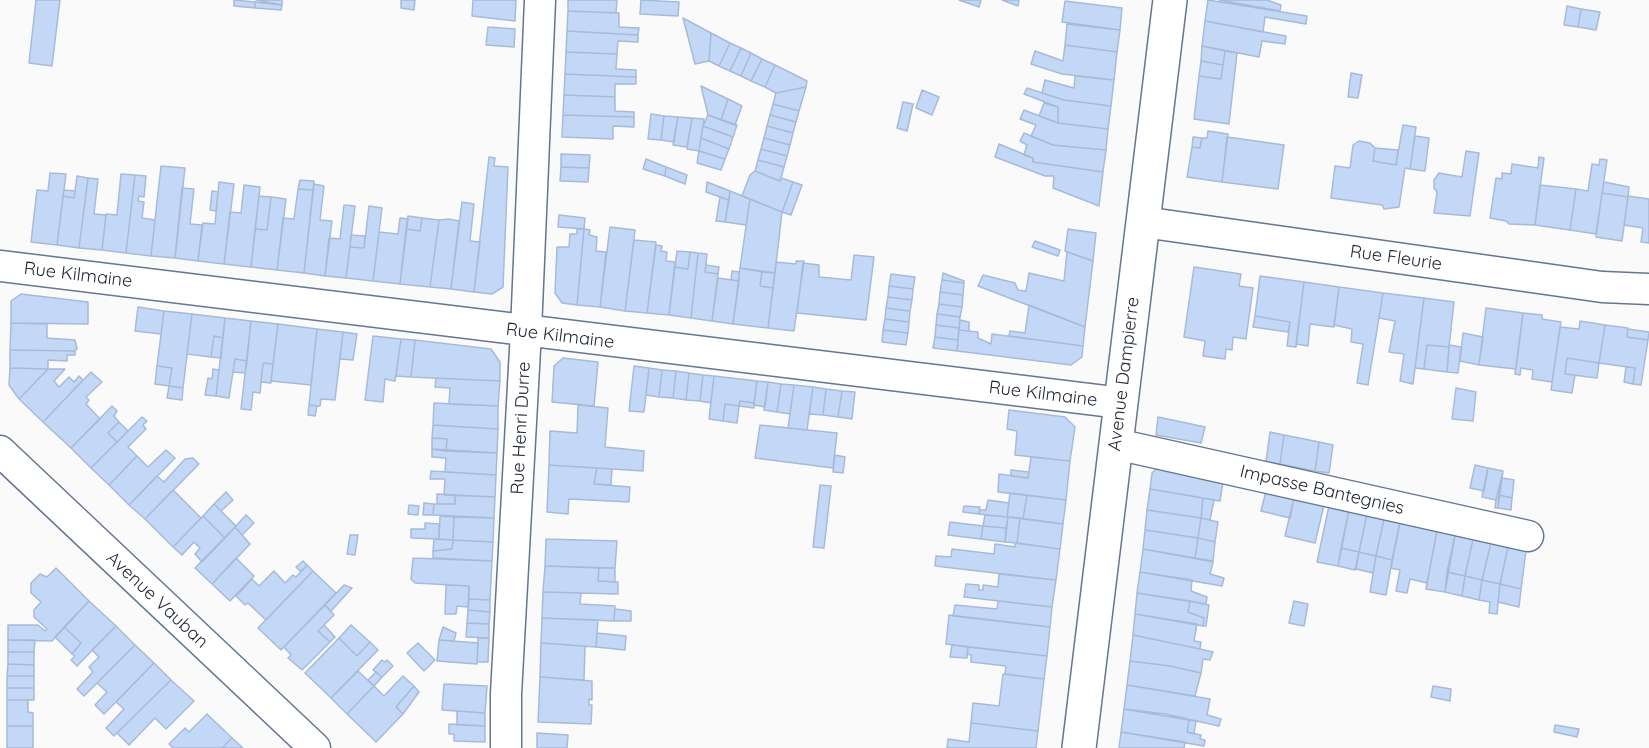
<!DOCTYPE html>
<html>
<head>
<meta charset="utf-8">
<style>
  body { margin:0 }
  canvas { display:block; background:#fafafa }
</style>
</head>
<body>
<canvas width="1649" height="748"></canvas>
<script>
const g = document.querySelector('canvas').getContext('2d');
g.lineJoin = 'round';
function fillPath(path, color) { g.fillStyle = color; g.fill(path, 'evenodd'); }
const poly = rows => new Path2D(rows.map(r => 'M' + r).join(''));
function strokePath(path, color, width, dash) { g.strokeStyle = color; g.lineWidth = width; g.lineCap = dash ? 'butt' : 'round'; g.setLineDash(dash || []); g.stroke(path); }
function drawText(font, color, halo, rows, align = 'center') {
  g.font = font + ' Quicksand,sans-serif'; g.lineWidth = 4.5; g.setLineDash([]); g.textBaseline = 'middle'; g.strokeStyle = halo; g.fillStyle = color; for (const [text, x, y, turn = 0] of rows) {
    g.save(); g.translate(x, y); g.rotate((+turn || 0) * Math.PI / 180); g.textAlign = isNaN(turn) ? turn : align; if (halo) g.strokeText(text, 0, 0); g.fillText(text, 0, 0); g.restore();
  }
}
const building = poly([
  [36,0,60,0,52,66,29,63,36,0],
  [234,0,255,2,255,8,234,6,234,0],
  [256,0,282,0,282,5,256,0],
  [401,0,415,0,414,10,401,8,401,0],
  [473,0,516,0,515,21,472,16,473,0],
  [568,0,617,0,616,13,568,11,568,0],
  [641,0,679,2,678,16,640,14,641,0],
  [959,0,981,0,979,7,959,0],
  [1002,0,1019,0,1018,6,1002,0],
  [1208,0,1307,16,1306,24,1265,17,1263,32,1205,21,1208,0],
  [1219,0,1267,0,1281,5,1280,11,1219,0],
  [1065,1,1122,8,1120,30,1062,22,1065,1],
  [255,2,282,5,281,10,255,8,255,2],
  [1567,6,1581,9,1578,27,1564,25,1567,6],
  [1581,9,1600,12,1596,30,1578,27,1581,9],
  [568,11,619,13,619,27,639,28,638,35,567,31,568,11],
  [683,18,711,33,709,61,695,64,683,18],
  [1205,21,1286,36,1285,44,1262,41,1259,57,1202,46,1205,21],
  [1067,24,1120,30,1117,52,1065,45,1067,24],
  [488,27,515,29,514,47,486,45,488,27],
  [567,31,638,35,638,42,618,41,617,54,566,52,567,31],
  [711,33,730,43,719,66,709,61,711,33],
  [730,43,741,48,730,71,719,66,730,43],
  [1065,45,1117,52,1114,80,1062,74,1031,64,1035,51,1063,61,1065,45],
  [1202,46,1225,51,1223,65,1201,61,1202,46],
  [741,48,751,53,741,76,730,71,741,48],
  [1225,51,1237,53,1229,124,1194,119,1199,76,1221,79,1225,51],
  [566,52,617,54,616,69,636,70,636,77,565,74,566,52],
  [751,53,762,59,751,81,741,76,751,53],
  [762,59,775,65,765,87,751,81,762,59],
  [1201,61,1223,65,1221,79,1199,76,1201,61],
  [775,65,807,81,806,87,776,93,765,87,775,65],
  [1351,73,1362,75,1358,98,1348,97,1351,73],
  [565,74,636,77,636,84,615,84,615,97,564,95,565,74],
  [1075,76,1114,80,1111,106,1064,100,1042,93,1045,80,1074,88,1075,76],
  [701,86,728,99,721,120,708,115,701,86],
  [806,87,799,111,773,104,776,93,806,87],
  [1027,88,1064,100,1111,106,1108,129,1058,123,1058,107,1024,94,1027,88],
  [922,90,939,97,932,115,916,108,922,90],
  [564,95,615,97,615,111,634,112,634,117,563,115,564,95],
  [728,99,742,106,735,125,721,120,728,99],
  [903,102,913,104,907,131,897,128,903,102],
  [1044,103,1058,107,1058,123,1039,116,1044,103],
  [773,104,799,111,796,122,770,115,773,104],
  [1024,110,1058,123,1108,129,1106,150,1053,145,1031,136,1036,125,1020,119,1024,110],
  [651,114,664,116,661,140,648,139,651,114],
  [563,115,634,117,634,127,613,126,613,139,562,137,563,115],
  [708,115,737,125,733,137,703,126,708,115],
  [770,115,796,122,793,133,767,126,770,115],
  [664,116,678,117,674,142,661,140,664,116],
  [678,117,692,118,687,147,673,145,678,117],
  [692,118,704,119,699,151,687,149,692,118],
  [1403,125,1416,127,1410,169,1405,168,1399,207,1384,209,1382,205,1331,198,1335,166,1350,168,1353,145,1359,141,1370,143,1375,148,1373,161,1396,165,1403,125],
  [703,126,733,137,729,149,701,138,703,126],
  [767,126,793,133,790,145,764,138,767,126],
  [1208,131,1228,134,1222,182,1187,177,1192,147,1200,148,1202,138,1207,138,1208,131],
  [1024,133,1053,145,1106,150,1103,172,1033,162,1033,158,1024,155,1027,145,1020,141,1024,133],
  [1415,136,1429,138,1425,171,1410,169,1415,136],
  [1193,137,1202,138,1200,148,1192,147,1193,137],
  [1227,137,1284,145,1278,189,1222,182,1227,137],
  [701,138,729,149,725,159,699,151,701,138],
  [764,138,790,145,787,156,761,149,764,138],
  [999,144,1033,158,1033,162,1103,172,1099,206,1053,188,1054,176,1045,176,995,157,999,144],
  [1375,148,1398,150,1396,165,1373,161,1375,148],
  [761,149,787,156,784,167,758,160,761,149],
  [699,151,725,159,721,170,697,163,699,151],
  [1466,151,1479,153,1470,216,1434,213,1437,192,1434,188,1434,180,1439,173,1462,177,1466,151],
  [561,154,590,155,589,168,561,167,561,154],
  [489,157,495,158,494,166,508,167,503,287,492,294,474,292,489,157],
  [1539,157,1544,158,1535,225,1509,224,1506,221,1490,218,1496,178,1502,179,1502,173,1511,174,1512,164,1538,168,1539,157],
  [646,159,666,167,665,176,643,169,646,159],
  [1600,159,1607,160,1596,234,1570,230,1576,189,1588,191,1592,164,1599,165,1600,159],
  [758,160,784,167,780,181,755,171,758,160],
  [161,166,185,168,175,258,151,256,161,166],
  [561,167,589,168,588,182,560,181,561,167],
  [666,167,687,175,685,184,665,176,666,167],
  [755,171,780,181,781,178,793,182,782,212,742,196,750,175,755,171],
  [50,173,66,174,57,245,31,242,37,190,48,191,50,173],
  [121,174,135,175,126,253,102,250,106,214,117,215,121,174],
  [135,175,146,176,144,197,139,196,138,201,144,202,142,218,155,220,151,256,126,253,135,175],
  [77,176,88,178,79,248,57,245,63,196,74,198,77,176],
  [88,178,98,179,94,214,106,215,102,250,79,248,88,178],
  [300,180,314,181,313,190,298,189,300,180],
  [219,182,234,184,224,264,198,261,203,223,215,224,219,182],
  [707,182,730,191,729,200,706,192,707,182],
  [793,182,802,185,791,215,782,212,793,182],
  [1604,182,1629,187,1628,197,1602,193,1604,182],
  [314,184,324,186,320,220,332,221,325,276,304,273,314,184],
  [244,185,260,187,251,267,224,264,230,212,241,213,244,185],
  [1540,185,1576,189,1570,230,1535,225,1540,185],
  [182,188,194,189,190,224,202,225,198,261,175,258,182,188],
  [298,189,313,190,304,273,277,270,283,218,294,219,298,189],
  [64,190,75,191,74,198,63,196,64,190],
  [212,191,218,192,216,211,210,210,212,191],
  [730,191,750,199,746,225,725,222,730,191],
  [1602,193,1628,197,1622,241,1596,237,1602,193],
  [259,196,271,197,267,230,255,229,259,196],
  [1628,196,1649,199,1649,243,1641,242,1643,228,1624,225,1628,196],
  [271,197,286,199,277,270,251,267,255,229,267,230,271,197],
  [720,197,729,200,725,222,716,221,720,197],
  [750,199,782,212,775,273,740,268,750,199],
  [462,202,474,204,470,241,480,242,474,292,451,289,462,202],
  [344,205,355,206,346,278,325,276,329,238,340,239,344,205],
  [369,206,382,208,373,281,346,278,350,247,364,248,369,206],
  [559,215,585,218,584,229,558,227,559,215],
  [408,216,422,218,420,231,406,229,408,216],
  [400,218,408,219,400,284,373,281,379,232,398,234,400,218],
  [422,218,439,220,430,287,400,284,406,229,420,231,422,218],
  [449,219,459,221,451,289,430,287,439,220,449,219],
  [610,227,635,230,625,311,600,307,610,227],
  [577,229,584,229,577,305,562,303,555,293,557,247,569,247,570,234,577,234,577,229],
  [584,229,590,230,589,235,597,237,596,251,606,252,600,307,577,305,584,229],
  [1068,229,1096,233,1093,261,1065,251,1068,229],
  [351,235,365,236,364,248,350,247,351,235],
  [634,240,656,242,647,313,625,311,634,240],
  [1035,241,1060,250,1058,256,1032,247,1035,241],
  [656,245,662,246,661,251,667,252,666,261,675,262,669,315,647,313,656,245],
  [677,251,690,252,688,269,675,267,677,251],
  [690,252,698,253,691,318,669,315,675,267,688,269,690,252],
  [1067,252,1093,261,1085,327,978,286,983,275,1015,283,1018,290,1026,291,1029,273,1064,281,1067,252],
  [698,253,707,254,705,272,718,274,712,321,691,318,698,253],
  [854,255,874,257,866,320,797,313,803,263,819,265,819,277,851,280,854,255],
  [796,261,804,261,794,331,768,328,776,262,796,264,796,261],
  [706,265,719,267,718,274,705,272,706,265],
  [1194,267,1241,274,1239,286,1253,288,1246,339,1233,337,1232,350,1226,349,1225,359,1203,356,1205,341,1184,337,1194,267],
  [740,268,762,272,760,286,773,288,768,328,733,324,740,268],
  [732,271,739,272,739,281,731,280,732,271],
  [762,272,775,273,773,288,760,286,762,272],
  [943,273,964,281,964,283,942,280,943,273],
  [891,274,915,277,913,289,889,286,891,274],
  [1260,276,1304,282,1296,347,1287,346,1290,322,1255,316,1260,276],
  [718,278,739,281,733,324,712,321,718,278],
  [942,280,964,283,963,295,940,292,942,280],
  [1304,282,1339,287,1334,327,1310,324,1308,346,1296,344,1304,282],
  [889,286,913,289,912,300,888,297,889,286],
  [1339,287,1383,293,1368,385,1357,383,1363,344,1351,342,1352,329,1334,325,1339,287],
  [940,292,963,295,962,307,939,304,940,292],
  [1383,293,1424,298,1413,384,1400,381,1404,354,1389,352,1395,321,1379,318,1383,293],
  [21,294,88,302,88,324,11,323,11,301,21,294],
  [888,297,912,300,910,311,886,308,888,297],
  [1424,298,1454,302,1449,347,1427,345,1424,369,1415,368,1424,298],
  [939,304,962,307,960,317,937,314,939,304],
  [1029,305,1085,327,1083,346,1009,336,1010,331,1025,333,1029,305],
  [138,307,164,311,161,334,135,331,138,307],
  [886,308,910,311,909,322,885,319,886,308],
  [1486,308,1523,313,1516,369,1479,365,1486,308],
  [164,311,192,314,183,388,169,386,172,368,157,366,164,311],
  [1523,313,1542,315,1542,319,1561,322,1552,382,1532,379,1533,370,1521,368,1520,375,1515,374,1523,313],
  [192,314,225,318,223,338,214,336,211,357,187,354,192,314],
  [937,314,960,317,959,328,936,325,937,314],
  [1255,316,1290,322,1288,332,1253,327,1255,316],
  [225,318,251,321,247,361,235,359,229,398,216,396,225,318],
  [885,319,909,322,908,333,883,330,885,319],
  [960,320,969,322,969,331,959,330,960,320],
  [251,321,278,324,273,364,263,363,260,393,253,392,251,410,241,409,251,321],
  [1580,321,1605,325,1599,363,1567,358,1565,374,1575,375,1572,393,1551,390,1560,327,1579,329,1580,321],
  [11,323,47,324,47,338,75,340,77,349,75,351,10,350,11,323],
  [278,324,317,329,311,385,271,381,278,324],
  [936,325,959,328,958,340,935,337,936,325],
  [1605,325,1628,328,1627,337,1648,340,1641,385,1633,384,1635,368,1599,363,1605,325],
  [317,329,343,332,335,400,321,399,320,406,309,405,317,329],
  [1628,329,1649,332,1648,340,1627,337,1628,329],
  [883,330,908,333,906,345,882,342,883,330],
  [959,330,978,332,978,338,991,344,992,334,1083,346,1082,357,1071,365,957,351,959,330],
  [343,332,357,334,353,360,340,359,343,332],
  [1463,333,1483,337,1479,365,1460,361,1463,333],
  [214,336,223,338,221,358,211,357,214,336],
  [373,336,401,339,395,381,385,379,383,402,365,400,373,336],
  [935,337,958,340,957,351,933,348,935,337],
  [401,339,415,340,411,377,396,376,401,339],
  [415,340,491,349,500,362,500,381,411,377,415,340],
  [1427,345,1449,347,1447,372,1424,369,1427,345],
  [1449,345,1461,347,1458,373,1447,372,1449,345],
  [10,350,75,351,75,355,67,355,67,361,48,360,48,369,10,368,10,350],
  [563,358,598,362,594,406,552,402,554,366,563,358],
  [1567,358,1599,363,1597,378,1565,374,1567,358],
  [235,359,247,361,245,373,233,372,235,359],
  [263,363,273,364,271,383,261,382,263,363],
  [157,366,172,368,169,386,155,384,157,366],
  [634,366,649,368,644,412,629,411,634,366],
  [1626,367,1635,368,1633,384,1624,382,1626,367],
  [10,368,48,369,19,399,9,385,10,368],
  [649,368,662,370,659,397,646,395,649,368],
  [48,369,65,369,54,381,59,387,69,377,74,382,79,376,83,380,43,422,19,399,48,369],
  [213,369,219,370,216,396,205,395,208,378,212,379,213,369],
  [662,370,676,371,673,398,659,397,662,370],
  [676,371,689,373,686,400,673,398,676,371],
  [91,372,102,382,86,397,89,400,86,404,100,419,71,448,43,422,91,372],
  [689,373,703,375,700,401,686,400,689,373],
  [703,375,714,376,711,403,700,401,703,375],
  [714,376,757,381,754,403,740,401,739,406,725,404,723,421,709,419,714,376],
  [436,378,500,381,498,406,449,404,450,388,435,387,436,378],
  [757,381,768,382,765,407,754,405,757,381],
  [768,382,781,384,777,412,764,410,768,382],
  [781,384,794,385,790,414,777,412,781,384],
  [794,385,813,387,807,430,788,428,794,385],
  [169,386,183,388,182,400,167,398,169,386],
  [813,387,826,389,823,415,809,414,813,387],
  [1456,388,1476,392,1473,421,1452,419,1456,388],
  [826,389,842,391,838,417,823,415,826,389],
  [842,391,855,392,852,419,838,417,842,391],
  [740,401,754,403,754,408,739,406,740,401],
  [434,403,498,406,498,429,433,425,434,403],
  [725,404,739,406,737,423,723,421,725,404],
  [309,405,317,406,315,416,308,415,309,405],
  [578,405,608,408,605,447,644,451,643,471,549,465,550,431,577,433,578,405],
  [112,406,117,411,114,416,119,422,108,433,117,442,91,468,71,448,112,406],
  [1009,410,1065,417,1075,427,1070,461,1015,455,1017,431,1007,429,1009,410],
  [142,417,147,421,143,425,146,429,128,447,137,456,109,485,91,468,142,417],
  [1158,417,1205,427,1201,443,1156,435,1158,417],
  [119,422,128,431,117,442,108,433,119,422],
  [433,425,498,429,497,453,446,451,447,439,432,438,433,425],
  [760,425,837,433,833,468,755,458,760,425],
  [1270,432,1284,435,1280,464,1266,462,1270,432],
  [1284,435,1319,442,1315,471,1280,464,1284,435],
  [432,438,447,439,446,451,432,449,432,438],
  [1319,442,1333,445,1329,473,1315,471,1319,442],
  [432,449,497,453,496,475,445,472,446,458,432,457,432,449],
  [166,450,175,458,129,505,109,485,137,456,148,467,166,450],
  [835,455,845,457,843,473,833,472,835,455],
  [1031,457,1070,461,1066,500,998,492,999,474,1028,478,1031,457],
  [193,458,199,464,145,519,129,505,157,476,164,482,185,459,193,458],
  [549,465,597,468,594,484,630,487,629,502,569,499,568,514,547,512,549,465],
  [1475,465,1488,468,1484,491,1470,488,1475,465],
  [1158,467,1223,482,1220,501,1150,489,1152,473,1158,467],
  [597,468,612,469,611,485,594,484,597,468],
  [1488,468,1503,471,1496,500,1482,497,1488,468],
  [1011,470,1029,472,1028,478,1011,476,1011,470],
  [431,471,496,475,495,497,444,495,445,479,430,479,431,471],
  [1503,471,1498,508,1495,508,1496,500,1503,471],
  [1502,478,1514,480,1512,498,1499,495,1502,478],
  [820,485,831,486,824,548,813,547,820,485],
  [1150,489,1203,498,1201,518,1147,510,1150,489],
  [173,490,201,518,173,547,145,519,173,490],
  [1266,491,1294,498,1290,518,1261,511,1266,491],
  [226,492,233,500,221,511,214,504,226,492],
  [1010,493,1027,495,1023,519,1007,517,1010,493],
  [437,494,455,495,455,504,437,504,437,494],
  [455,495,495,497,494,518,433,515,434,504,455,504,455,495],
  [1027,495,1066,500,1063,524,1023,519,1027,495],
  [1499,495,1512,498,1511,510,1498,508,1499,495],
  [1203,498,1214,500,1210,520,1201,518,1203,498],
  [1294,498,1324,505,1315,543,1285,536,1294,498],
  [988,500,1009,503,1007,517,979,514,980,510,986,510,988,500],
  [424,503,434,504,433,515,423,515,424,503],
  [214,504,236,526,225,538,203,516,214,504],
  [409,505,419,506,418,515,408,514,409,505],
  [964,506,980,507,979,514,963,512,964,506],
  [1329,506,1349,510,1338,566,1317,562,1329,506],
  [1147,510,1201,518,1198,538,1145,530,1147,510],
  [1349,510,1367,514,1359,552,1341,548,1349,510],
  [1367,514,1384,519,1376,556,1359,552,1367,514],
  [246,515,254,523,242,535,235,527,246,515],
  [985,515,1008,517,1006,528,983,526,985,515],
  [203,516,225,538,202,562,195,554,200,548,194,542,182,555,173,547,203,516],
  [440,516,454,517,453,540,439,539,440,516],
  [454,517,494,518,493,542,453,540,454,517],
  [1008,517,1020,518,1017,543,1005,542,1008,517],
  [1020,518,1063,524,1060,549,1017,543,1020,518],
  [1201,518,1218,522,1215,542,1198,538,1201,518],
  [1384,519,1400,522,1392,560,1376,556,1384,519],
  [950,522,983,526,981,539,948,535,950,522],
  [1400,522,1437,531,1427,583,1410,579,1407,593,1396,591,1400,570,1391,568,1400,522],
  [425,523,439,524,439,539,411,538,411,529,425,529,425,523],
  [983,526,1006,528,1005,542,981,539,983,526],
  [235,527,250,544,212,584,195,568,235,527],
  [1145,530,1198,538,1195,558,1143,549,1145,530],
  [1437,531,1455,535,1445,592,1426,589,1437,531],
  [350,535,358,535,355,555,347,554,350,535],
  [1455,535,1473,539,1465,576,1447,572,1455,535],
  [1198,538,1215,542,1213,561,1195,558,1198,538],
  [434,539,453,540,452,549,433,551,434,539],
  [546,539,617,541,615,568,545,566,546,539],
  [1473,539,1491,543,1482,580,1465,576,1473,539],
  [453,540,493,542,492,561,433,558,433,551,452,549,453,540],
  [1015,543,1060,549,1056,580,935,566,936,556,951,557,952,549,994,554,995,544,1015,547,1015,543],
  [1491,543,1508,547,1500,584,1482,580,1491,543],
  [1508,547,1526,551,1521,589,1500,584,1508,547],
  [1341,548,1359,552,1355,570,1338,566,1341,548],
  [1143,549,1213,562,1210,574,1224,578,1222,586,1140,572,1143,549],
  [1359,552,1376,556,1373,573,1356,569,1359,552],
  [1376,556,1392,560,1386,595,1370,592,1376,556],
  [236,558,254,576,230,601,212,584,236,558],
  [413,558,492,561,490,600,469,599,469,586,415,583,411,579,413,558],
  [303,561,307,565,301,572,296,567,303,561],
  [307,565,313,571,266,620,248,603,245,605,236,596,252,579,259,586,274,571,285,583,293,575,296,577,307,565],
  [545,566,599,568,598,581,618,582,618,594,543,592,545,566],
  [56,568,89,601,52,641,8,640,8,625,38,625,45,631,47,629,34,617,34,610,41,602,31,593,31,583,40,574,47,577,56,568],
  [599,568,615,568,615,582,598,581,599,568],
  [313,571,336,593,281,650,258,628,313,571],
  [1140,572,1192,580,1191,591,1207,597,1206,604,1137,593,1140,572],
  [1447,572,1465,576,1462,596,1445,592,1447,572],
  [999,574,1056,580,1052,607,964,597,966,584,979,585,979,590,983,590,983,585,998,587,999,574],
  [1465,576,1482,580,1479,600,1462,596,1465,576],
  [1482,580,1500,584,1497,614,1489,613,1490,602,1479,600,1482,580],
  [1500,584,1521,589,1519,607,1498,602,1500,584],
  [344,585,352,588,331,611,325,605,344,585],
  [446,585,469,586,468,607,457,606,456,614,445,614,446,585],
  [543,592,581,593,580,604,615,606,614,621,542,618,543,592],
  [1137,593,1190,601,1188,612,1204,618,1203,626,1135,614,1137,593],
  [469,599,490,600,490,612,468,610,469,599],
  [89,601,116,626,77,666,71,660,75,656,72,654,81,643,64,627,89,601],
  [998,601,1052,607,1050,627,953,616,955,605,997,609,998,601],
  [1190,601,1209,605,1206,626,1203,626,1204,618,1188,612,1190,601],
  [1294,601,1308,604,1304,626,1289,623,1294,601],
  [325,605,334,615,318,631,330,642,302,670,288,658,291,655,284,647,325,605],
  [615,609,631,611,631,621,614,621,615,609],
  [468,610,490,612,489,624,467,623,468,610],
  [1135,614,1197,624,1194,641,1201,642,1200,649,1133,635,1135,614],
  [949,615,1050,627,1047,656,946,644,949,615],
  [542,618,598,620,596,647,541,643,542,618],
  [467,623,489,624,489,638,466,637,467,623],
  [324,625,335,637,330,642,318,631,324,625],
  [351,625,370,642,357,656,339,638,351,625],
  [116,626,135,645,84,696,77,689,93,672,89,667,99,657,92,650,116,626],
  [64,627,81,643,72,654,55,637,64,627],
  [443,627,456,633,454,641,439,640,443,627],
  [597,633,626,636,625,650,596,647,597,633],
  [1133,635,1200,649,1213,652,1210,660,1203,659,1201,673,1170,666,1130,661,1133,635],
  [339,638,357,656,370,642,378,650,331,698,305,673,339,638],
  [478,638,489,638,488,662,477,662,478,638],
  [8,640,35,640,34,652,8,652,8,640],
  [439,640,478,643,477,664,437,661,439,640],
  [418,643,435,660,424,671,407,653,418,643],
  [541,643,585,646,584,680,540,677,541,643],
  [135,645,154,663,104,714,95,705,107,692,97,683,135,645],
  [952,645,968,647,967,658,950,657,952,645],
  [968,647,1047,656,1044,679,1005,674,1006,666,971,662,971,655,967,654,968,647],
  [8,652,34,652,34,665,8,664,8,652],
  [382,660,385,662,387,660,393,666,382,677,373,670,382,660],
  [1130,661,1170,666,1201,673,1195,696,1127,685,1130,661],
  [154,663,171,680,114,736,106,728,124,709,116,702,154,663],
  [8,664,34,665,34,676,7,676,8,664],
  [358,671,374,686,347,714,331,698,358,671],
  [376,672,382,677,374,686,368,680,376,672],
  [1003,674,1044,679,1038,731,971,723,973,703,999,706,1003,674],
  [7,676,34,676,34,688,7,688,7,676],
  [403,676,414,686,396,707,403,714,376,742,347,714,374,686,384,696,403,676],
  [540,677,592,681,592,700,589,699,589,705,592,705,591,724,538,722,540,677],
  [171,680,194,701,166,729,155,718,129,745,117,733,171,680],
  [444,684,487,686,485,713,442,710,444,684],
  [1127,685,1210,699,1207,715,1221,719,1219,726,1165,714,1124,709,1127,685],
  [414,686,419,692,403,714,396,707,414,686],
  [1433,686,1451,689,1450,701,1431,697,1433,686],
  [7,688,34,688,34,700,7,700,7,688],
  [7,700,28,700,28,712,33,713,33,726,7,726,7,700],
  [1124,709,1189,720,1187,732,1201,735,1200,739,1205,740,1204,746,1121,732,1124,709],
  [457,711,485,713,485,726,457,725,457,711],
  [207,714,232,738,222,748,173,748,169,744,185,728,189,732,207,714],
  [1189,720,1196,721,1194,734,1187,732,1189,720],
  [971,723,1038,731,1036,748,947,748,948,739,969,742,971,723],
  [449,724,485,726,485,742,454,741,454,734,449,734,449,724],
  [1555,725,1579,729,1577,737,1554,732,1555,725],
  [7,726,33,726,33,748,7,748,7,726],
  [1121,732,1185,742,1184,748,1119,748,1121,732],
  [537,733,568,735,567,748,537,748,537,733],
  [232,738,243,748,222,748,232,738]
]);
const minor = poly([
  [1143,222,1602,287,1649,289],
  [0,266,1121,403],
  [1116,444,1528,536],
  [0,451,315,748],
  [506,748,506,694,526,331,540,0]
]);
const major = poly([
  [1079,748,1170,0]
]);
const streetNames = [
  ["Rue Fleurie",1396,258,8],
  ["Rue Kilmaine",78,275,7],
  ["Rue Kilmaine",560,336,7],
  ["Avenue Dampierre",1124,374,-83],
  ["Rue Kilmaine",1043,394,7],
  ["Rue Henri Durre",521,428,-87],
  ["Impasse Bantegnies",1322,490,13],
  ["Avenue Vauban",157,600,43]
];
fillPath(building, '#c3d7f7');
strokePath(building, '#a7bbd8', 1.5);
strokePath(minor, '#647691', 33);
strokePath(major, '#647691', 36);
strokePath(minor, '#fff', 30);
strokePath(major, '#fff', 33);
drawText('18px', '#212934', '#fff', streetNames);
</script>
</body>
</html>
